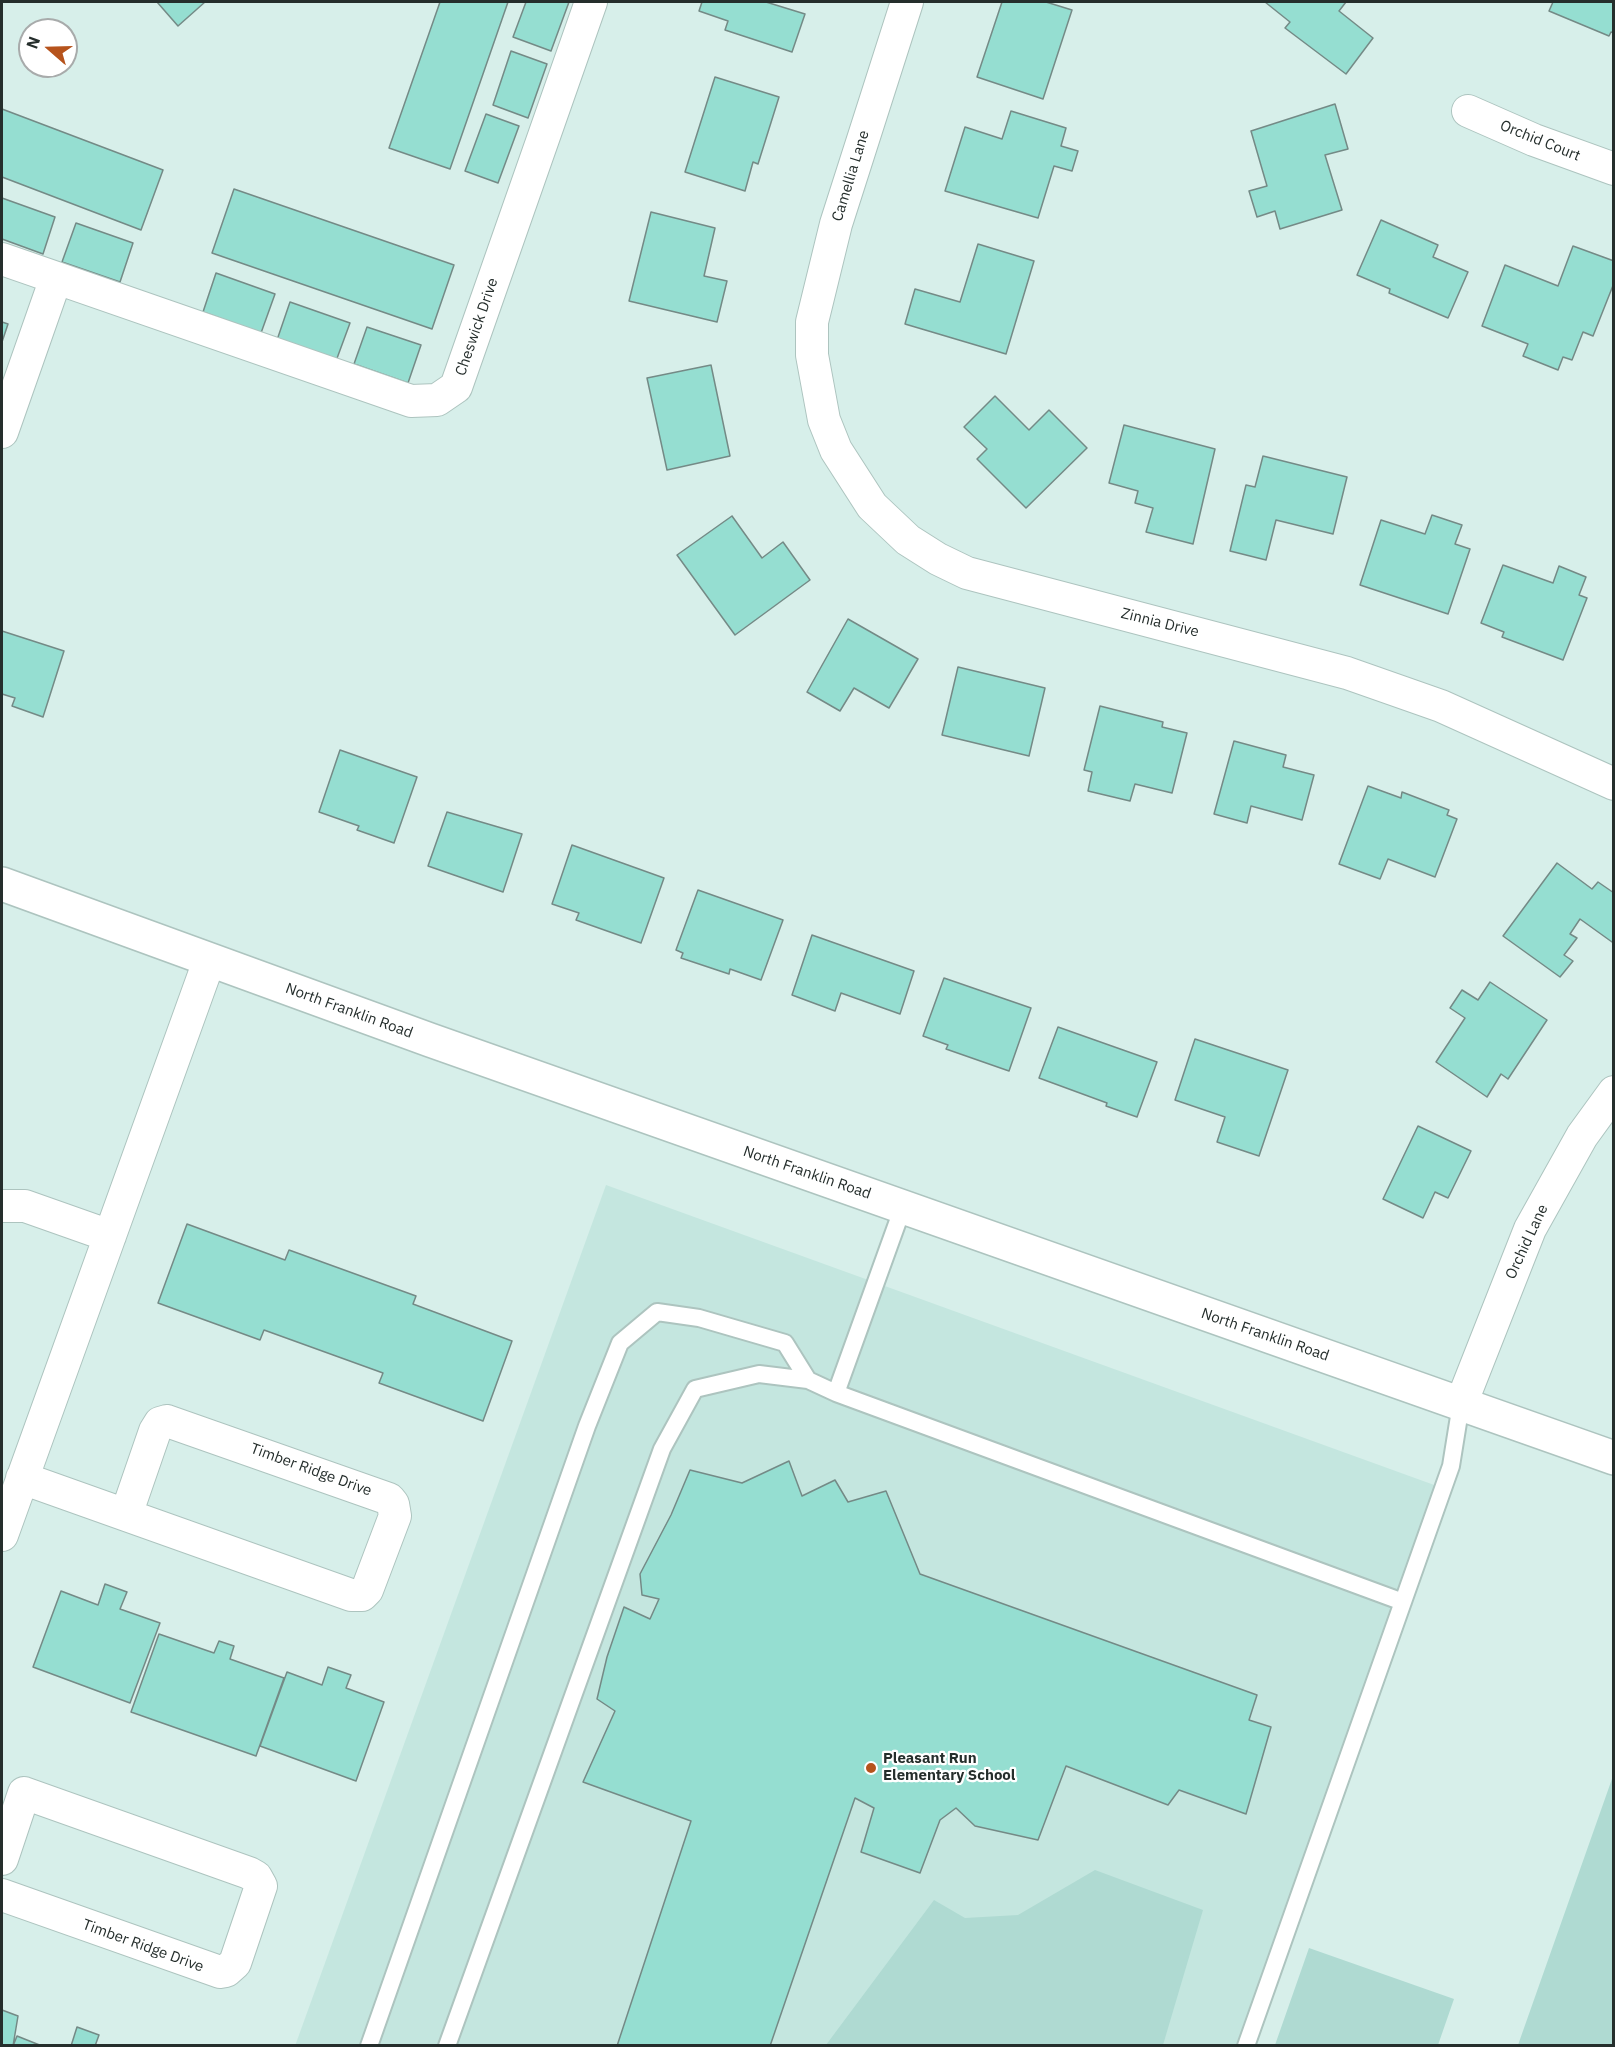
<!DOCTYPE html>
<html>
<head>
<meta charset="utf-8">
<style>
  body { margin:0 }
  #map { position:relative; width:1615px; height:2047px; overflow:hidden; background:#d7efea; font-family:"IBM Plex Sans",sans-serif }
  canvas { display:block }
  .frame { position:absolute; inset:0; border:3px solid #252e2c; pointer-events:none }
  .north { position:absolute; left:18px; top:18px; width:60px; height:60px; box-sizing:border-box; background:#fff; border:2px solid #a8abab; border-radius:50%; rotate:290deg; font-size:16px; font-weight:700; line-height:24px; text-align:center; color:#252e2c }
  .north::after { content:''; display:block; margin:auto; width:21px; height:27px; background:#b6531c; clip-path:polygon(50% 0,100% 100%,50% 72%,0 100%) }
</style>
</head>
<body>
<div id="map">
<canvas width="1615" height="2047"></canvas>
<div class="frame"></div>
<div class="north">N</div>
</div>
<script>
const g = document.querySelector('canvas').getContext('2d');
g.lineJoin = 'round';
function fillPath(path, color) { g.fillStyle = color; g.fill(path, 'evenodd'); }
const poly = rows => new Path2D(rows.map(r => 'M' + r).join(''));
function strokePath(path, color, width, dash) { g.strokeStyle = color; g.lineWidth = width; g.lineCap = dash ? 'butt' : 'round'; g.setLineDash(dash || []); g.stroke(path); }
function drawText(font, color, halo, rows, align = 'center') {
  g.font = font + ' "IBM Plex Sans",sans-serif'; g.lineWidth = 4.5; g.setLineDash([]); g.textBaseline = 'middle'; g.strokeStyle = halo; g.fillStyle = color; for (const [text, x, y, turn = 0] of rows) {
    g.save(); g.translate(x, y); g.rotate((+turn || 0) * Math.PI / 180); g.textAlign = isNaN(turn) ? turn : align; if (halo) g.strokeText(text, 0, 0); g.fillText(text, 0, 0); g.restore();
  }
}
const built = poly([
  [606,1185,1448,1490,1247,2045,295,2046]
]);
const green = poly([
  [1613,1776,1613,2045,1518,2045],
  [1095,1870,1203,1910,1163,2045,826,2045,934,1900,965,1918,1018,1915],
  [1309,1948,1454,1999,1438,2045,1275,2045]
]);
const building = poly([
  [157,2,205,2,178,26,157,2],
  [440,2,508,2,450,169,389,148,440,2],
  [526,2,569,2,551,51,513,37,526,2],
  [702,2,766,2,805,14,792,52,725,30,728,21,699,11,702,2],
  [1002,2,1046,2,1072,10,1043,99,977,77,1002,2],
  [1265,2,1346,2,1339,11,1373,38,1346,74,1285,28,1290,22,1265,2],
  [1553,2,1614,2,1614,33,1611,32,1609,36,1549,11,1553,2],
  [511,51,547,64,528,118,493,105,511,51],
  [715,77,779,97,758,164,753,162,745,191,685,172,715,77],
  [1335,104,1348,149,1325,155,1342,210,1280,229,1275,211,1257,217,1249,191,1267,186,1251,131,1335,104],
  [2,109,163,170,141,230,2,177,2,109],
  [1011,111,1066,128,1061,146,1078,151,1072,171,1054,166,1038,218,945,191,965,127,1002,139,1011,111],
  [486,114,519,126,498,183,465,171,486,114],
  [234,189,454,265,432,329,212,253,234,189],
  [2,198,55,217,43,254,2,239,2,198],
  [651,212,715,228,704,276,727,281,717,322,629,301,651,212],
  [1381,220,1438,245,1433,257,1468,272,1448,318,1389,293,1390,289,1357,275,1381,220],
  [76,223,133,243,120,282,62,262,76,223],
  [978,244,1034,261,1006,354,905,324,915,289,960,302,978,244],
  [1573,246,1614,261,1614,283,1593,336,1583,332,1572,360,1563,357,1558,370,1523,356,1528,344,1482,326,1505,265,1558,286,1573,246],
  [216,273,275,294,261,333,203,312,216,273],
  [290,302,350,323,336,361,277,340,290,302],
  [2,322,8,324,2,342,2,322],
  [367,327,421,345,408,383,354,364,367,327],
  [711,365,730,456,667,470,647,378,711,365],
  [995,396,1029,430,1049,410,1087,448,1026,508,977,459,987,449,964,427,995,396],
  [1124,425,1215,449,1193,544,1146,532,1153,508,1135,503,1138,491,1109,483,1124,425],
  [1263,456,1347,477,1333,534,1276,520,1266,560,1230,551,1246,485,1255,487,1263,456],
  [1432,515,1462,525,1455,544,1470,549,1448,614,1360,585,1381,520,1425,534,1432,515],
  [732,516,762,558,783,542,810,580,735,635,677,555,732,516],
  [1503,565,1553,583,1559,566,1586,577,1579,595,1587,598,1563,660,1502,637,1504,632,1481,623,1503,565],
  [848,619,918,659,889,708,854,688,840,711,807,692,848,619],
  [2,631,64,651,43,717,12,706,15,698,2,694,2,631],
  [958,667,1045,688,1029,756,942,735,958,667],
  [1100,706,1163,722,1162,727,1187,733,1172,793,1135,784,1130,801,1088,791,1092,772,1084,770,1100,706],
  [1234,741,1286,755,1283,767,1314,775,1302,820,1251,806,1247,823,1214,814,1234,741],
  [340,750,417,777,394,843,357,830,359,826,319,812,340,750],
  [1368,786,1401,798,1402,792,1449,810,1447,815,1457,819,1435,877,1388,859,1380,879,1339,864,1368,786],
  [447,812,522,834,503,892,428,866,447,812],
  [572,845,664,878,641,943,576,920,579,913,552,904,572,845],
  [1557,863,1592,889,1598,882,1614,893,1614,940,1612,942,1580,919,1570,934,1577,938,1564,955,1573,961,1560,977,1503,936,1557,863],
  [698,890,783,920,761,980,730,969,729,974,681,958,683,953,676,950,698,890],
  [812,935,914,971,900,1014,841,993,835,1011,792,995,812,935],
  [944,978,1031,1008,1009,1071,946,1049,948,1045,923,1036,944,978],
  [1490,982,1547,1020,1508,1079,1501,1074,1487,1097,1436,1062,1465,1018,1450,1008,1462,990,1478,1000,1490,982],
  [1058,1027,1157,1062,1137,1117,1106,1106,1107,1103,1039,1078,1058,1027],
  [1195,1039,1288,1070,1259,1156,1217,1142,1225,1117,1175,1100,1195,1039],
  [1418,1126,1471,1151,1448,1198,1435,1192,1423,1218,1383,1199,1418,1126],
  [187,1224,285,1260,289,1250,416,1296,413,1304,512,1341,483,1421,379,1383,383,1373,264,1330,260,1340,158,1303,187,1224],
  [789,1461,802,1496,835,1480,848,1502,886,1491,920,1574,1257,1695,1249,1720,1271,1727,1246,1814,1179,1790,1168,1805,1066,1766,1038,1840,975,1826,956,1808,940,1820,920,1873,861,1852,874,1808,855,1798,770,2046,617,2046,691,1821,583,1782,615,1711,597,1699,607,1657,624,1607,650,1619,659,1599,642,1595,640,1574,671,1515,690,1470,742,1483,789,1461],
  [105,1584,127,1592,120,1609,160,1623,130,1703,33,1667,61,1591,98,1605,105,1584],
  [159,1634,214,1653,219,1641,234,1646,230,1659,284,1678,256,1756,131,1712,159,1634],
  [328,1667,351,1675,346,1688,384,1702,356,1781,260,1746,287,1672,322,1685,328,1667],
  [2,2010,18,2016,13,2046,2,2046,2,2010],
  [77,2027,99,2035,95,2046,71,2046,77,2027],
  [17,2036,42,2046,13,2046,17,2036]
]);
const service = poly([
  [903,1207,836,1393,1403,1602],
  [369,2046,587,1426,620,1343,657,1312,699,1318,785,1343,808,1380],
  [447,2046,662,1449,695,1389,759,1374,808,1380,836,1393],
  [1246,2046,1451,1466,1461,1404]
]);
const minor = poly([
  [907,2,836,224,812,322,812,355,824,420,836,450,872,506,908,540,938,559,967,573,1347,673,1441,706,1614,784],
  [1468,111,1534,140,1614,169],
  [2,259,411,401,437,400,456,387,591,2],
  [2,432,56,278],
  [2,1206,25,1206,110,1236],
  [1461,1404,1530,1229,1582,1136,1614,1092],
  [167,1421,389,1499,393,1504,395,1516,367,1590,362,1595,351,1595,126,1515,155,1431,160,1423,167,1421],
  [22,1478,126,1515],
  [2,1535,209,961],
  [2,1859,24,1793,249,1873,256,1877,261,1886,235,1963,226,1971,220,1972,2,1895]
]);
const secondary = poly([
  [2,884,430,1040,1614,1458]
]);
const markers = [
  [871,1768,6,"#b6531c"]
];
const streetNames = [
  ["Orchid Court",1540,141,22],
  ["Camellia Lane",851,176,-73],
  ["Cheswick Drive",477,327,-71],
  ["Zinnia Drive",1160,623,14],
  ["North Franklin Road",349,1011,20],
  ["North Franklin Road",807,1173,19],
  ["Orchid Lane",1527,1242,-65],
  ["North Franklin Road",1265,1335,19],
  ["Timber Ridge Drive",311,1470,20],
  ["Timber Ridge Drive",143,1946,20]
];
const poiNames = [
  ["Pleasant Run",883,1759],
  ["Elementary School",883,1776]
];
fillPath(built, '#c4e6df');
fillPath(green, '#afdad2');
fillPath(building, '#95ded1');
strokePath(building, '#748a86', 1.5);
strokePath(service, '#adc4bf', 20);
strokePath(minor, '#adc4bf', 34);
strokePath(secondary, '#adc4bf', 36);
strokePath(service, '#fff', 16);
strokePath(minor, '#fff', 32);
strokePath(secondary, '#fff', 33);
for (const [x, y, r, color] of markers) { const dot = new Path2D(); dot.arc(x, y, r, 0, 2 * Math.PI); g.fillStyle = color; g.fill(dot); strokePath(dot, '#fff', 2); }
drawText('15px', '#252e2c', '#fff', streetNames);
drawText('bold 15px', '#252e2c', '#fff', poiNames, 'left');
</script>
</body>
</html>
